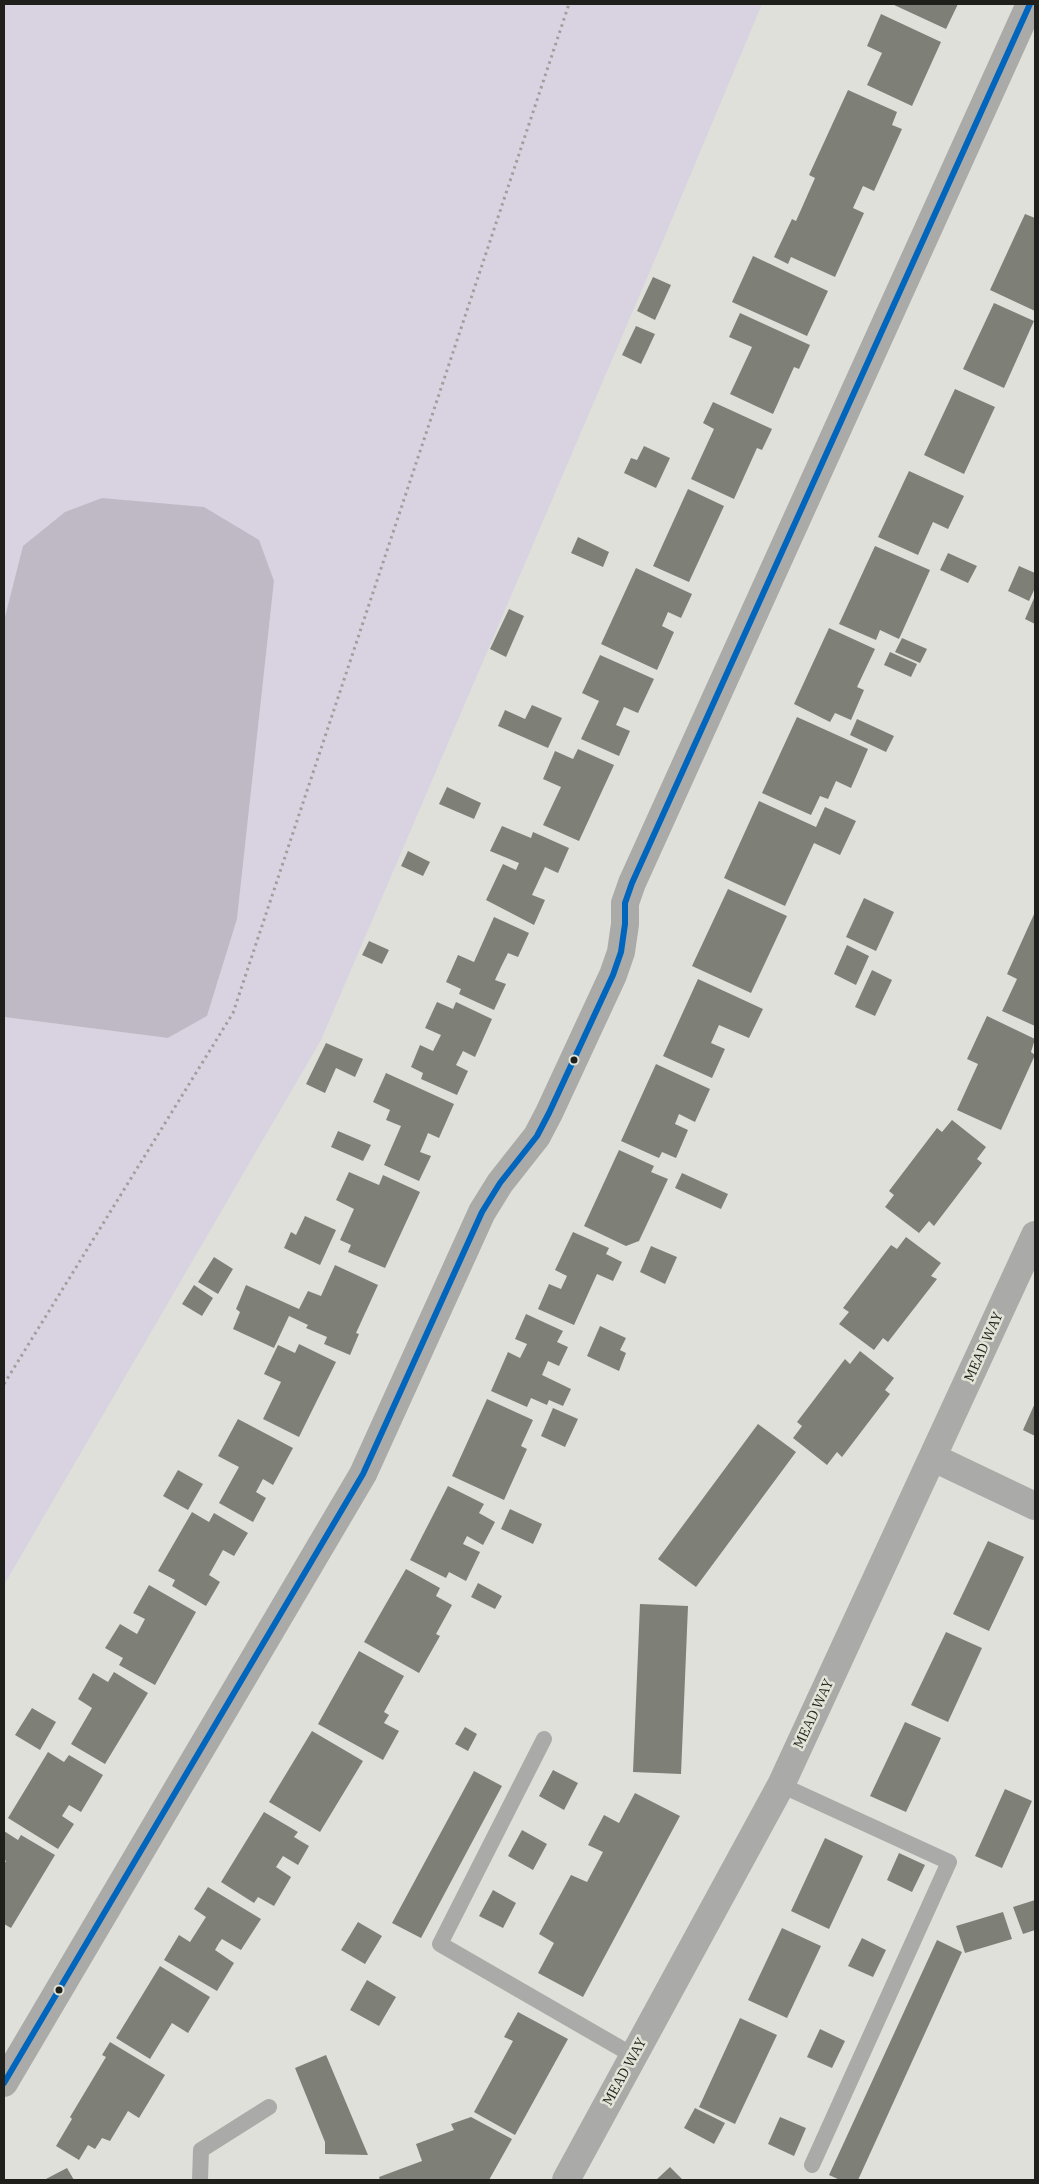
<!DOCTYPE html>
<html>
<head>
<meta charset="utf-8">
<style>
  body { margin:0 }
  #map { position:relative; width:1039px; height:2184px; overflow:hidden; background:#dfe0da; font-family:"IBM Plex Serif",serif }
  canvas { display:block }
  .frame { position:absolute; inset:0; border:5px solid #1f201b; pointer-events:none }
</style>
</head>
<body>
<div id="map">
<canvas width="1039" height="2184"></canvas>
<div class="frame"></div>
</div>
<script>
const g = document.querySelector('canvas').getContext('2d');
g.lineJoin = 'round';
function fillPath(path, color) { g.fillStyle = color; g.fill(path, 'evenodd'); }
const poly = rows => new Path2D(rows.map(r => 'M' + r).join(''));
function strokePath(path, color, width, dash) { g.strokeStyle = color; g.lineWidth = width; g.lineCap = dash ? 'butt' : 'round'; g.setLineDash(dash || []); g.stroke(path); }
function drawText(font, color, halo, rows, align = 'center') {
  g.font = font + ' "IBM Plex Serif",serif'; g.lineWidth = 5; g.setLineDash([]); g.textBaseline = 'middle'; g.strokeStyle = halo; g.fillStyle = color; for (const [text, x, y, turn = 0] of rows) {
    g.save(); g.translate(x, y); g.rotate((+turn || 0) * Math.PI / 180); g.textAlign = isNaN(turn) ? turn : align; if (halo) g.strokeText(text, 0, 0); g.fillText(text, 0, 0); g.restore();
  }
}
const green = poly([
  [4,4,762,4,662,243,321,1040,4,1585,4,1017,168,1038,207,1016,237,919,274,581,4,621]
]);
const forest = poly([
  [102,498,204,507,259,540,274,581,237,919,207,1016,168,1038,4,1017,4,621,23,546,65,512]
]);
const building = poly([
  [892,4,958,4,946,29],
  [881,14,941,42,912,106,867,85,882,53,867,46],
  [848,90,897,112,892,125,902,129,874,191,863,186,853,208,864,213,835,277,791,257,788,264,774,257,792,219,796,221,815,178,809,175],
  [1025,214,1035,218,1035,311,990,290],
  [753,256,828,291,807,336,732,302],
  [653,277,671,285,655,320,637,311],
  [994,303,1034,321,1004,388,963,369],
  [740,313,810,345,799,369,794,367,773,414,730,394,752,347,729,337],
  [636,326,655,334,641,364,622,355],
  [955,389,995,407,964,474,924,455],
  [713,402,772,429,762,450,757,448,734,499,691,479,714,429,703,423],
  [644,446,670,458,656,488,624,473,631,458,637,460],
  [909,471,964,496,948,529,933,522,918,555,878,537],
  [688,489,724,506,689,582,653,566],
  [578,537,609,552,603,567,571,553],
  [875,546,930,570,899,639,880,630,876,640,839,624],
  [948,553,977,566,968,583,940,570],
  [1019,566,1035,573,1035,588,1029,601,1008,591],
  [636,568,692,594,681,618,668,612,662,626,674,632,657,670,601,644],
  [1035,596,1035,624,1025,619],
  [509,609,524,616,506,657,490,649],
  [829,628,875,649,857,687,864,690,851,720,835,713,830,722,794,704],
  [902,638,927,649,920,663,895,652],
  [890,652,917,664,911,677,884,665],
  [600,655,654,679,638,713,624,707,616,725,630,731,619,756,581,739,599,701,582,693],
  [532,705,562,718,548,748,498,726,505,710,525,719],
  [797,717,868,749,851,788,836,781,828,799,820,796,811,815,762,793],
  [857,719,894,736,886,752,850,735],
  [578,749,614,765,579,841,543,825,561,787,543,779,555,751,573,759],
  [447,787,481,803,474,819,439,804],
  [759,801,816,827,825,807,856,821,840,855,814,843,785,906,724,878],
  [502,826,531,838,533,832,569,848,558,873,545,867,532,895,545,900,534,925,486,900,503,864,516,870,519,863,490,851],
  [408,851,430,862,423,876,401,866],
  [728,889,787,916,751,993,692,966],
  [864,898,894,912,876,951,846,937],
  [1035,912,1035,1026,1002,1011,1017,979,1007,974],
  [494,917,529,933,518,957,508,953,501,967,495,980,506,984,494,1010,459,994,461,989,446,982,458,955,474,962],
  [369,941,389,950,382,964,362,955],
  [847,945,869,956,856,985,834,974],
  [872,970,892,980,875,1016,855,1007],
  [698,979,763,1009,749,1038,719,1025,711,1043,725,1049,712,1078,663,1056],
  [437,1002,453,1009,456,1002,492,1019,475,1057,463,1051,456,1065,468,1071,457,1095,421,1079,423,1073,411,1067,420,1045,433,1051,441,1035,425,1028],
  [987,1016,1035,1039,1031,1052,1035,1055,1001,1130,957,1110,978,1064,967,1059],
  [326,1043,363,1059,355,1077,336,1068,325,1093,306,1084],
  [656,1064,710,1089,695,1122,679,1114,675,1124,688,1130,676,1158,662,1152,659,1158,621,1141],
  [386,1073,454,1104,439,1138,428,1133,426,1138,420,1152,431,1156,419,1181,384,1165,401,1126,386,1120,390,1110,373,1102],
  [952,1120,986,1147,977,1159,982,1163,934,1226,929,1221,919,1233,885,1207,894,1195,889,1191,937,1128,942,1132],
  [338,1131,371,1145,363,1161,331,1147],
  [619,1150,654,1166,651,1172,668,1179,639,1241,626,1246,584,1226],
  [349,1172,379,1185,383,1175,420,1192,385,1268,348,1252,351,1245,340,1240,354,1209,336,1200],
  [682,1173,728,1194,721,1209,675,1188],
  [305,1216,336,1230,320,1265,284,1248,291,1232,296,1235],
  [573,1232,609,1248,606,1254,622,1262,613,1281,597,1274,574,1325,538,1309,549,1284,561,1289,567,1276,555,1270],
  [906,1237,941,1263,931,1276,937,1279,888,1342,883,1338,874,1350,839,1324,849,1312,843,1308,891,1245,897,1249],
  [651,1246,677,1257,665,1284,640,1272],
  [214,1257,233,1269,218,1294,198,1282],
  [335,1265,378,1285,356,1333,359,1334,350,1355,324,1344,327,1337,306,1328,308,1325,289,1316,274,1348,233,1329,240,1312,236,1309,246,1285,299,1309,308,1291,321,1296],
  [194,1285,213,1298,202,1316,182,1304],
  [526,1314,563,1331,557,1342,568,1347,559,1366,548,1361,542,1375,571,1389,563,1406,549,1400,547,1405,531,1398,527,1407,491,1391,508,1352,520,1358,527,1344,515,1339],
  [600,1326,626,1338,620,1350,626,1353,619,1371,587,1356],
  [299,1344,336,1362,299,1437,263,1419,281,1382,264,1374,278,1345,295,1353],
  [860,1351,894,1378,885,1390,890,1394,842,1457,837,1452,827,1465,793,1438,802,1426,797,1422,845,1359,850,1364],
  [487,1399,533,1420,521,1446,527,1449,504,1500,452,1476],
  [1035,1403,1035,1436,1023,1430],
  [553,1408,578,1419,565,1447,541,1436],
  [238,1419,293,1448,273,1485,263,1479,256,1492,266,1498,253,1522,219,1503,239,1467,218,1456],
  [758,1424,796,1452,696,1587,658,1559],
  [178,1470,203,1484,188,1510,163,1496],
  [448,1486,484,1504,479,1513,495,1522,483,1545,467,1536,463,1544,480,1552,466,1581,449,1572,446,1578,410,1560],
  [510,1509,542,1524,533,1544,501,1529],
  [192,1512,209,1522,214,1513,248,1533,234,1556,223,1550,209,1575,220,1582,206,1606,172,1586,175,1580,158,1571],
  [988,1541,1024,1557,989,1631,953,1614],
  [406,1569,440,1588,436,1596,452,1605,436,1634,440,1636,419,1673,364,1642],
  [478,1583,502,1596,495,1609,471,1597],
  [149,1585,196,1612,155,1685,119,1665,123,1658,105,1648,120,1624,137,1634,145,1619,133,1613],
  [640,1604,688,1606,681,1774,633,1772],
  [946,1632,982,1648,948,1722,911,1705],
  [359,1651,404,1676,384,1712,389,1715,384,1723,399,1731,383,1760,318,1724],
  [114,1672,148,1693,105,1764,71,1744,92,1708,78,1699,93,1673,108,1682],
  [32,1708,56,1722,40,1750,15,1735],
  [905,1722,941,1738,906,1812,870,1796],
  [465,1727,477,1734,468,1751,455,1744],
  [312,1731,363,1761,320,1832,269,1802],
  [48,1752,64,1762,69,1755,103,1775,81,1812,69,1805,62,1816,74,1824,58,1849,8,1818],
  [553,1770,578,1783,564,1810,539,1796],
  [474,1771,502,1786,421,1938,392,1923],
  [1005,1789,1032,1801,1002,1868,975,1856],
  [635,1793,680,1816,583,1997,538,1973,554,1943,539,1934,571,1875,587,1882,603,1852,588,1845,604,1815,619,1823],
  [264,1812,298,1832,294,1837,309,1846,298,1865,283,1856,276,1867,291,1877,274,1906,258,1897,254,1903,221,1882],
  [522,1830,547,1844,533,1870,508,1856],
  [4,1831,18,1840,21,1835,55,1855,11,1928,4,1924,4,1864,6,1861,4,1860],
  [825,1838,863,1856,829,1929,791,1911],
  [899,1853,925,1865,912,1892,887,1880],
  [208,1887,261,1919,241,1950,222,1939,219,1943,215,1950,234,1963,217,1991,164,1960,179,1935,190,1942,206,1917,194,1909],
  [493,1890,516,1903,503,1928,479,1916],
  [1035,1900,1035,1930,1023,1934,1013,1907],
  [1003,1912,1012,1939,965,1953,956,1926],
  [358,1922,382,1936,365,1964,341,1950],
  [782,1928,821,1946,787,2018,748,2000],
  [862,1938,886,1950,873,1977,848,1966],
  [937,1940,962,1952,858,2180,840,2180,829,2175],
  [160,1966,210,1997,188,2033,172,2023,150,2059,116,2038],
  [367,1980,396,1997,379,2026,350,2010],
  [518,2012,568,2039,515,2135,474,2112,513,2041,504,2037],
  [740,2018,777,2035,735,2124,699,2107],
  [820,2029,845,2041,832,2068,807,2057],
  [110,2042,165,2075,139,2118,128,2111,110,2141,102,2138,95,2149,88,2145,79,2160,56,2146,72,2119,70,2117,106,2057,102,2055],
  [326,2055,368,2155,325,2154,325,2142,295,2068],
  [695,2108,725,2123,714,2144,684,2128],
  [471,2117,512,2139,489,2180,380,2180,379,2177,422,2161,416,2144,454,2130,451,2124],
  [780,2117,806,2128,794,2156,768,2144],
  [670,2167,683,2180,656,2180],
  [67,2168,74,2180,44,2180]
]);
const path = poly([
  [4,1384,233,1013,569,4]
]);
const lane = poly([
  [544,1739,440,1944,634,2056],
  [781,1785,949,1862,812,2165],
  [200,2180,201,2150,269,2107]
]);
const street = poly([
  [934,1458,1035,1506],
  [4,2083,363,1474,482,1212,500,1183,537,1136,549,1113,613,975,621,952,625,924,625,903,632,883,1030,4],
  [566,2180,781,1785,1035,1235]
]);
const bus1 = poly([
  [4,2083,363,1474,482,1212,500,1183,537,1136,549,1113,613,975,621,952,625,924,625,903,632,883,1030,4]
]);
const markers = [
  [574,1060,4.5,"#1f201b"],
  [59,1990,4.5,"#1f201b"]
];
const streetNames = [
  ["MEAD WAY",984,1347,-66],
  ["MEAD WAY",814,1714,-65],
  ["MEAD WAY",625,2072,-61]
];
fillPath(green, '#d9d3e1');
fillPath(forest, '#bfb9c6');
fillPath(building, '#7e8078');
strokePath(path, '#9f9f9d', 3, [2.5, 4]);
strokePath(lane, '#aaaaa8', 16);
strokePath(street, '#aaaaa8', 28);
strokePath(bus1, '#0065bd', 6);
for (const [x, y, r, color] of markers) { const dot = new Path2D(); dot.arc(x, y, r, 0, 2 * Math.PI); g.fillStyle = color; g.fill(dot); strokePath(dot, '#e1e4d6', 2); }
drawText('14px', '#1f201b', '#e1e4d6', streetNames);
</script>
</body>
</html>
